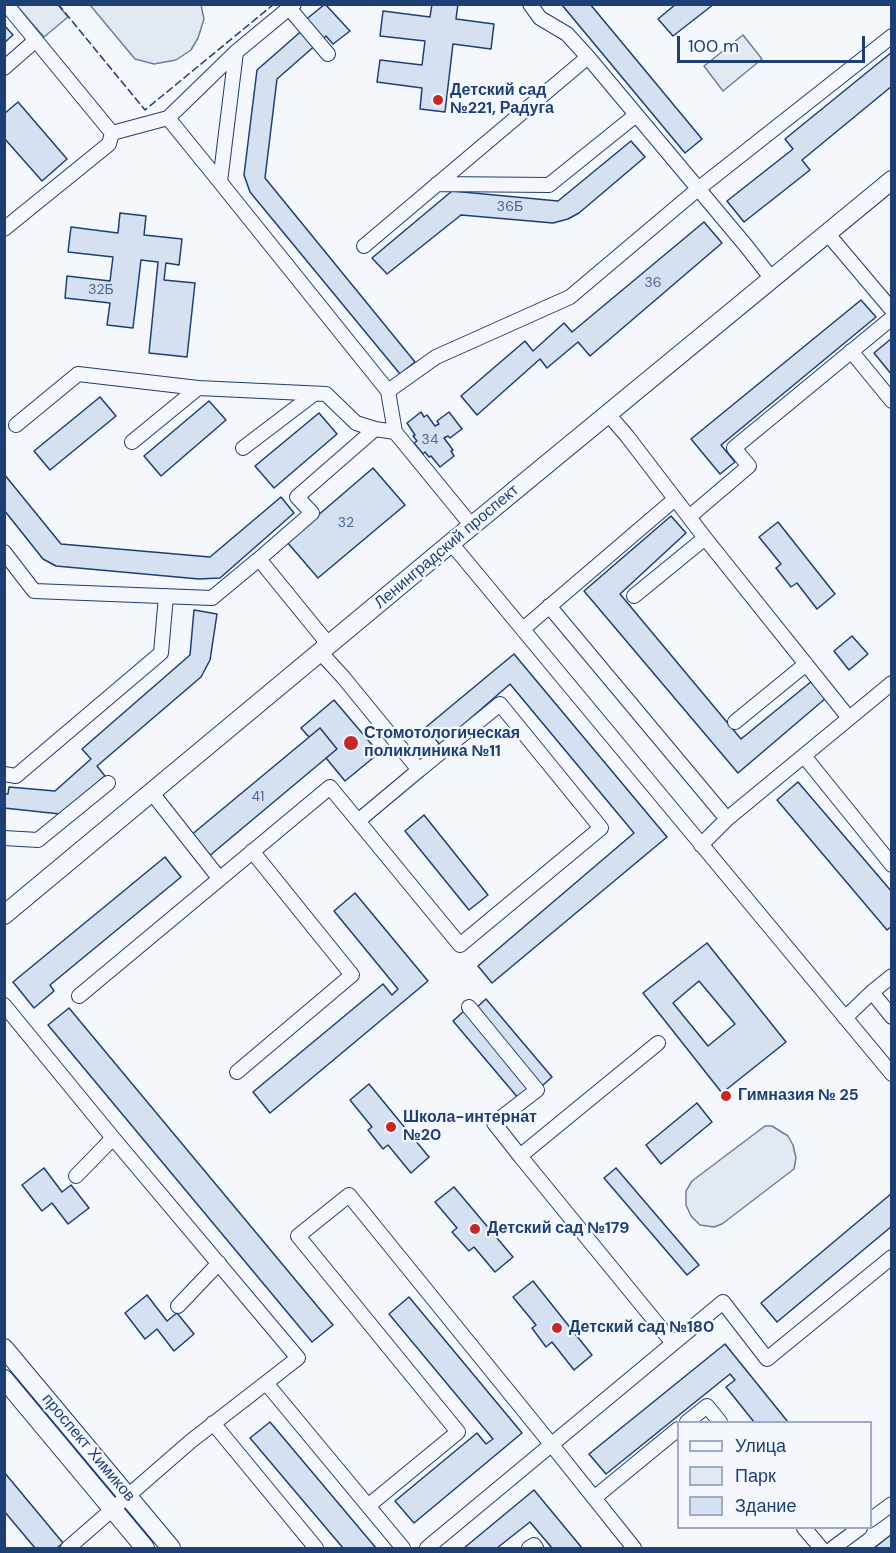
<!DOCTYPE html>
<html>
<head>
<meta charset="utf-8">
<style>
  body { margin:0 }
  #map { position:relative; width:896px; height:1553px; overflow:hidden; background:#f4f7fb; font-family:"DM Sans",sans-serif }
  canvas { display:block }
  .frame { position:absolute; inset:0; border:6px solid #1d3f73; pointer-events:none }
  .legend { position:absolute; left:677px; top:1421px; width:195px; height:108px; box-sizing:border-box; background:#f4f7fb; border:2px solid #9eadc5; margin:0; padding:8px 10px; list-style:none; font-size:18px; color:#1d3f73 }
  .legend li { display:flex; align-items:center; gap:12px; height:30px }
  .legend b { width:30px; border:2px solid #9eadc5 }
  .scale { position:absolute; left:677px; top:36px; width:188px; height:27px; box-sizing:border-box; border:3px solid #1d3f73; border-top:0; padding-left:8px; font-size:18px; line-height:21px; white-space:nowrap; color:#1d3f73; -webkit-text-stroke:4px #f4f7fb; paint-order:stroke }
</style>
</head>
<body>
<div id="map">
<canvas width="896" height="1553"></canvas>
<div class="frame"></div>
<ul class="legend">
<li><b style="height:8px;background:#f4f7fb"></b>Улица</li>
<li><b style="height:16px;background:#e3e9f0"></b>Парк</li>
<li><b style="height:16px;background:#d5e0f0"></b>Здание</li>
</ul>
<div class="scale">100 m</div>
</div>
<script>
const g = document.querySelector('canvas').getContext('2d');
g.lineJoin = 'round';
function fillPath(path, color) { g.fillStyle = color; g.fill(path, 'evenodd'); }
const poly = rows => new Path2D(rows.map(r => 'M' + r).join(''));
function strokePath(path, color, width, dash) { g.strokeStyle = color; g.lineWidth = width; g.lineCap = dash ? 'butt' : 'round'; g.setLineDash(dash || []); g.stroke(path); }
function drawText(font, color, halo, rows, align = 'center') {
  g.font = font + ' "DM Sans",sans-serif'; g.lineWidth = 4.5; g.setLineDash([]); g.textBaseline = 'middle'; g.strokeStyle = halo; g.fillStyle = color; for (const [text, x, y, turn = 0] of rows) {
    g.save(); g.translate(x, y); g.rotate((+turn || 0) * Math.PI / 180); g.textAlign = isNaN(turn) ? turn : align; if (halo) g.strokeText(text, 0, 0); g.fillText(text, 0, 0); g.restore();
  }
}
const green = poly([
  [16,5,58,5,68,17,44,37,16,5],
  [90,5,201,5,204,19,198,38,191,50,176,60,154,64,135,59,90,5],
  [743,35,762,59,723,91,704,66,743,35],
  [765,1126,772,1126,788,1136,793,1145,796,1158,794,1169,722,1224,714,1227,700,1225,691,1216,686,1205,686,1191,692,1181,765,1126]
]);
const building = poly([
  [325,4,350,31,333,44,326,36,277,79,265,178,415,362,400,374,250,192,244,175,257,70,306,27,303,22,325,4],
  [432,4,458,4,456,19,494,24,491,49,453,44,445,112,420,109,422,88,377,82,380,60,422,65,425,41,380,36,383,11,430,17,432,4],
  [590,4,702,139,685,153,562,5,590,4],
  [676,4,714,4,673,36,658,19,676,4],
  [4,25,13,35,4,43,4,25],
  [892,52,892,86,802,160,810,170,744,222,727,201,793,149,785,139,892,52],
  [18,102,67,159,42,181,4,138,4,114,18,102],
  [631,141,645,157,579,213,568,219,553,223,461,215,387,274,372,258,452,191,558,201,631,141],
  [120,213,146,216,144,235,182,239,179,265,166,263,164,280,195,283,187,357,149,353,158,262,141,260,133,328,107,325,110,303,65,298,67,276,110,281,113,257,68,252,71,227,118,233,120,213],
  [704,222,722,243,590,356,578,342,547,368,540,359,477,415,461,396,525,341,533,351,564,323,572,332,704,222],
  [861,300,876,317,721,445,735,462,720,474,691,439,861,300],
  [892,338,892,375,874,353,892,338],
  [100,397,116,416,50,470,34,451,100,397],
  [209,401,226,420,161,476,144,456,209,401],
  [421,412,424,417,427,415,435,426,439,424,437,421,449,412,462,429,450,438,448,436,444,438,453,450,451,451,454,456,440,467,431,456,429,457,425,452,423,454,414,443,417,441,413,436,415,435,407,423,421,412],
  [319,413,337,434,274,488,255,466,319,413],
  [373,468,405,505,318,578,287,542,373,468],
  [4,474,61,544,210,557,281,497,294,513,220,578,199,579,56,566,43,559,4,510,4,474],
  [671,516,686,533,620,594,741,739,812,681,826,698,738,773,584,591,671,516],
  [778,522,835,594,817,609,797,583,791,587,776,568,781,564,759,537,778,522],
  [194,610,217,614,210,660,201,677,97,766,105,776,60,814,4,808,4,794,8,794,9,787,55,791,91,759,82,749,190,655,194,610],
  [852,636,868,654,849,670,834,651,852,636],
  [514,654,667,837,492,983,478,966,634,833,510,684,440,745,426,727,514,654],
  [334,700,379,753,345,781,326,758,337,749,320,728,309,737,301,728,334,700],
  [320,728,337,749,208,857,190,836,320,728],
  [798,782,892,892,892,926,887,930,777,800,798,782],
  [424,815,488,895,469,910,405,831,424,815],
  [165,857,181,877,50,985,54,991,34,1008,13,982,165,857],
  [355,893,428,981,270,1113,253,1092,383,984,392,995,398,989,334,911,355,893],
  [707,943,786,1042,722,1093,643,993,707,943],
  [699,981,735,1024,708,1046,673,1003,699,981],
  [486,999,552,1077,542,1086,476,1008,486,999],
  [69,1008,333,1325,312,1342,48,1025,69,1008],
  [464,1011,530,1090,519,1099,453,1021,464,1011],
  [369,1084,429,1157,411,1173,388,1145,383,1149,368,1130,372,1127,350,1100,369,1084],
  [697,1103,712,1122,661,1164,646,1145,697,1103],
  [44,1168,62,1192,71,1185,89,1208,68,1224,52,1203,42,1211,22,1185,44,1168],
  [616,1168,699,1265,687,1275,604,1178,616,1168],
  [454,1187,513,1257,495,1272,474,1247,469,1251,452,1232,457,1228,435,1202,454,1187],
  [892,1193,892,1226,777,1322,761,1303,892,1193],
  [533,1281,592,1355,574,1370,552,1342,546,1347,532,1328,536,1325,513,1297,533,1281],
  [147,1295,167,1321,177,1313,194,1334,174,1351,157,1329,145,1339,125,1313,147,1295],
  [409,1297,522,1433,414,1523,395,1501,477,1433,486,1444,493,1439,389,1314,409,1297],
  [725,1344,788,1422,754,1422,726,1387,735,1380,730,1374,606,1474,589,1454,725,1344],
  [270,1422,376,1548,343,1548,250,1438,270,1422],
  [4,1472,63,1543,57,1548,35,1548,4,1511,4,1472],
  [534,1490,582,1548,552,1548,530,1522,497,1548,464,1548,534,1490],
  [892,1534,892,1548,874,1548,892,1534]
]);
const minor = poly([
  [6,4,112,133,168,118,220,182],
  [294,4,236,52,220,182,388,391,395,432,472,526],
  [530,4,540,18,567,34,588,57,747,247,772,279],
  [289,8,328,54],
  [4,68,36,40],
  [168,118,236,52],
  [437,184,549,185,636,115],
  [4,229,109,144,112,133],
  [827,233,892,310],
  [364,246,588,57],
  [851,351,892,401],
  [388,391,436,357,570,297,698,189,892,36],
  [608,414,627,436,705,538,849,718],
  [16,425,78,374,198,388,326,394,356,423,375,429,395,432],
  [132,442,198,388],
  [243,448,314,394],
  [689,517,749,466,734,448,892,318],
  [451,543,892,1074],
  [4,552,34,591,212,598,259,559,329,645],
  [259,559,312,513,297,497,375,429],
  [634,596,705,538],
  [549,606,727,819],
  [523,629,675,499],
  [735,722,806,664],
  [804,756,892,865],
  [4,774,16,776,161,653,166,596],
  [152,793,219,878],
  [358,821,460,945,601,828,500,704,419,770],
  [4,838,38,840,108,783],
  [701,845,727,819,892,683],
  [872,992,892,1017],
  [79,996,330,787,358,821,419,770,343,677,320,652],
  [4,1005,113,1138,298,1358,191,1441,68,1548],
  [469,1007,537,1090,494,1123,520,1156],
  [845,1018,872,992,892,976],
  [658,1043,520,1156,673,1343],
  [237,1072,352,975,252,851],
  [76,1176,113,1138],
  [178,1306,219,1263],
  [266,1383,403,1548],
  [687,1422,707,1406,720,1422],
  [213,1423,316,1548],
  [594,1498,678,1429],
  [368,1506,458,1432,298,1236,349,1195,551,1444,634,1548],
  [870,1520,892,1504],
  [804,1528,821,1548],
  [427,1548,723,1302,767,1359,892,1257],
  [529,1548,534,1545,536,1548],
  [833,1548,860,1528]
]);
const major = poly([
  [4,915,451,543,892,180],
  [4,1348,171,1548],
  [4,1379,145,1548]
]);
const fence = poly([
  [58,4,145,110,274,4]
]);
const markers = [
  [438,100,6,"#c62828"],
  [351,743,8,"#c62828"],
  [726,1096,6,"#c62828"],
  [391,1127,6,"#c62828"],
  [475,1229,6,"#c62828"],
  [557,1328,6,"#c62828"]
];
const numberNames = [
  ["36Б",510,207],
  ["36",653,283],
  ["32Б",101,290],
  ["34",430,440],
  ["32",346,523],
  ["41",258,797]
];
const poiNames = [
  ["Детский сад",450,91],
  ["№221, Радуга",450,109],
  ["Стомотологическая",364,734],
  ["поликлиника №11",364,752],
  ["Гимназия № 25",738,1096],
  ["Школа-интернат",403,1118],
  ["№20",403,1136],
  ["Детский сад №179",487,1229],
  ["Детский сад №180",569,1328]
];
const streetNames = [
  ["Ленинградский проспект",447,547,-40],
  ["проспект Химиков",88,1448,50]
];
fillPath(green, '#e3e9f0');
strokePath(green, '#687fa3', 1.5);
fillPath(building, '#d5e0f0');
strokePath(building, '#1d3f73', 1.5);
strokePath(minor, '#1d3f73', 16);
strokePath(major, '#1d3f73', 20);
strokePath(minor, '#f4f7fb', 14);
strokePath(major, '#f4f7fb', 18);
strokePath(fence, '#1d3f73', 1.5, [8, 3]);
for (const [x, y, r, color] of markers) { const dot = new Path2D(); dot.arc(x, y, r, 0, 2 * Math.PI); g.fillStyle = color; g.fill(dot); strokePath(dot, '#f4f7fb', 2); }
drawText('14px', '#4b6792', null, numberNames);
drawText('bold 16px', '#1d3f73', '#f4f7fb', poiNames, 'left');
drawText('16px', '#1d3f73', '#f4f7fb', streetNames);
</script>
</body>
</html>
